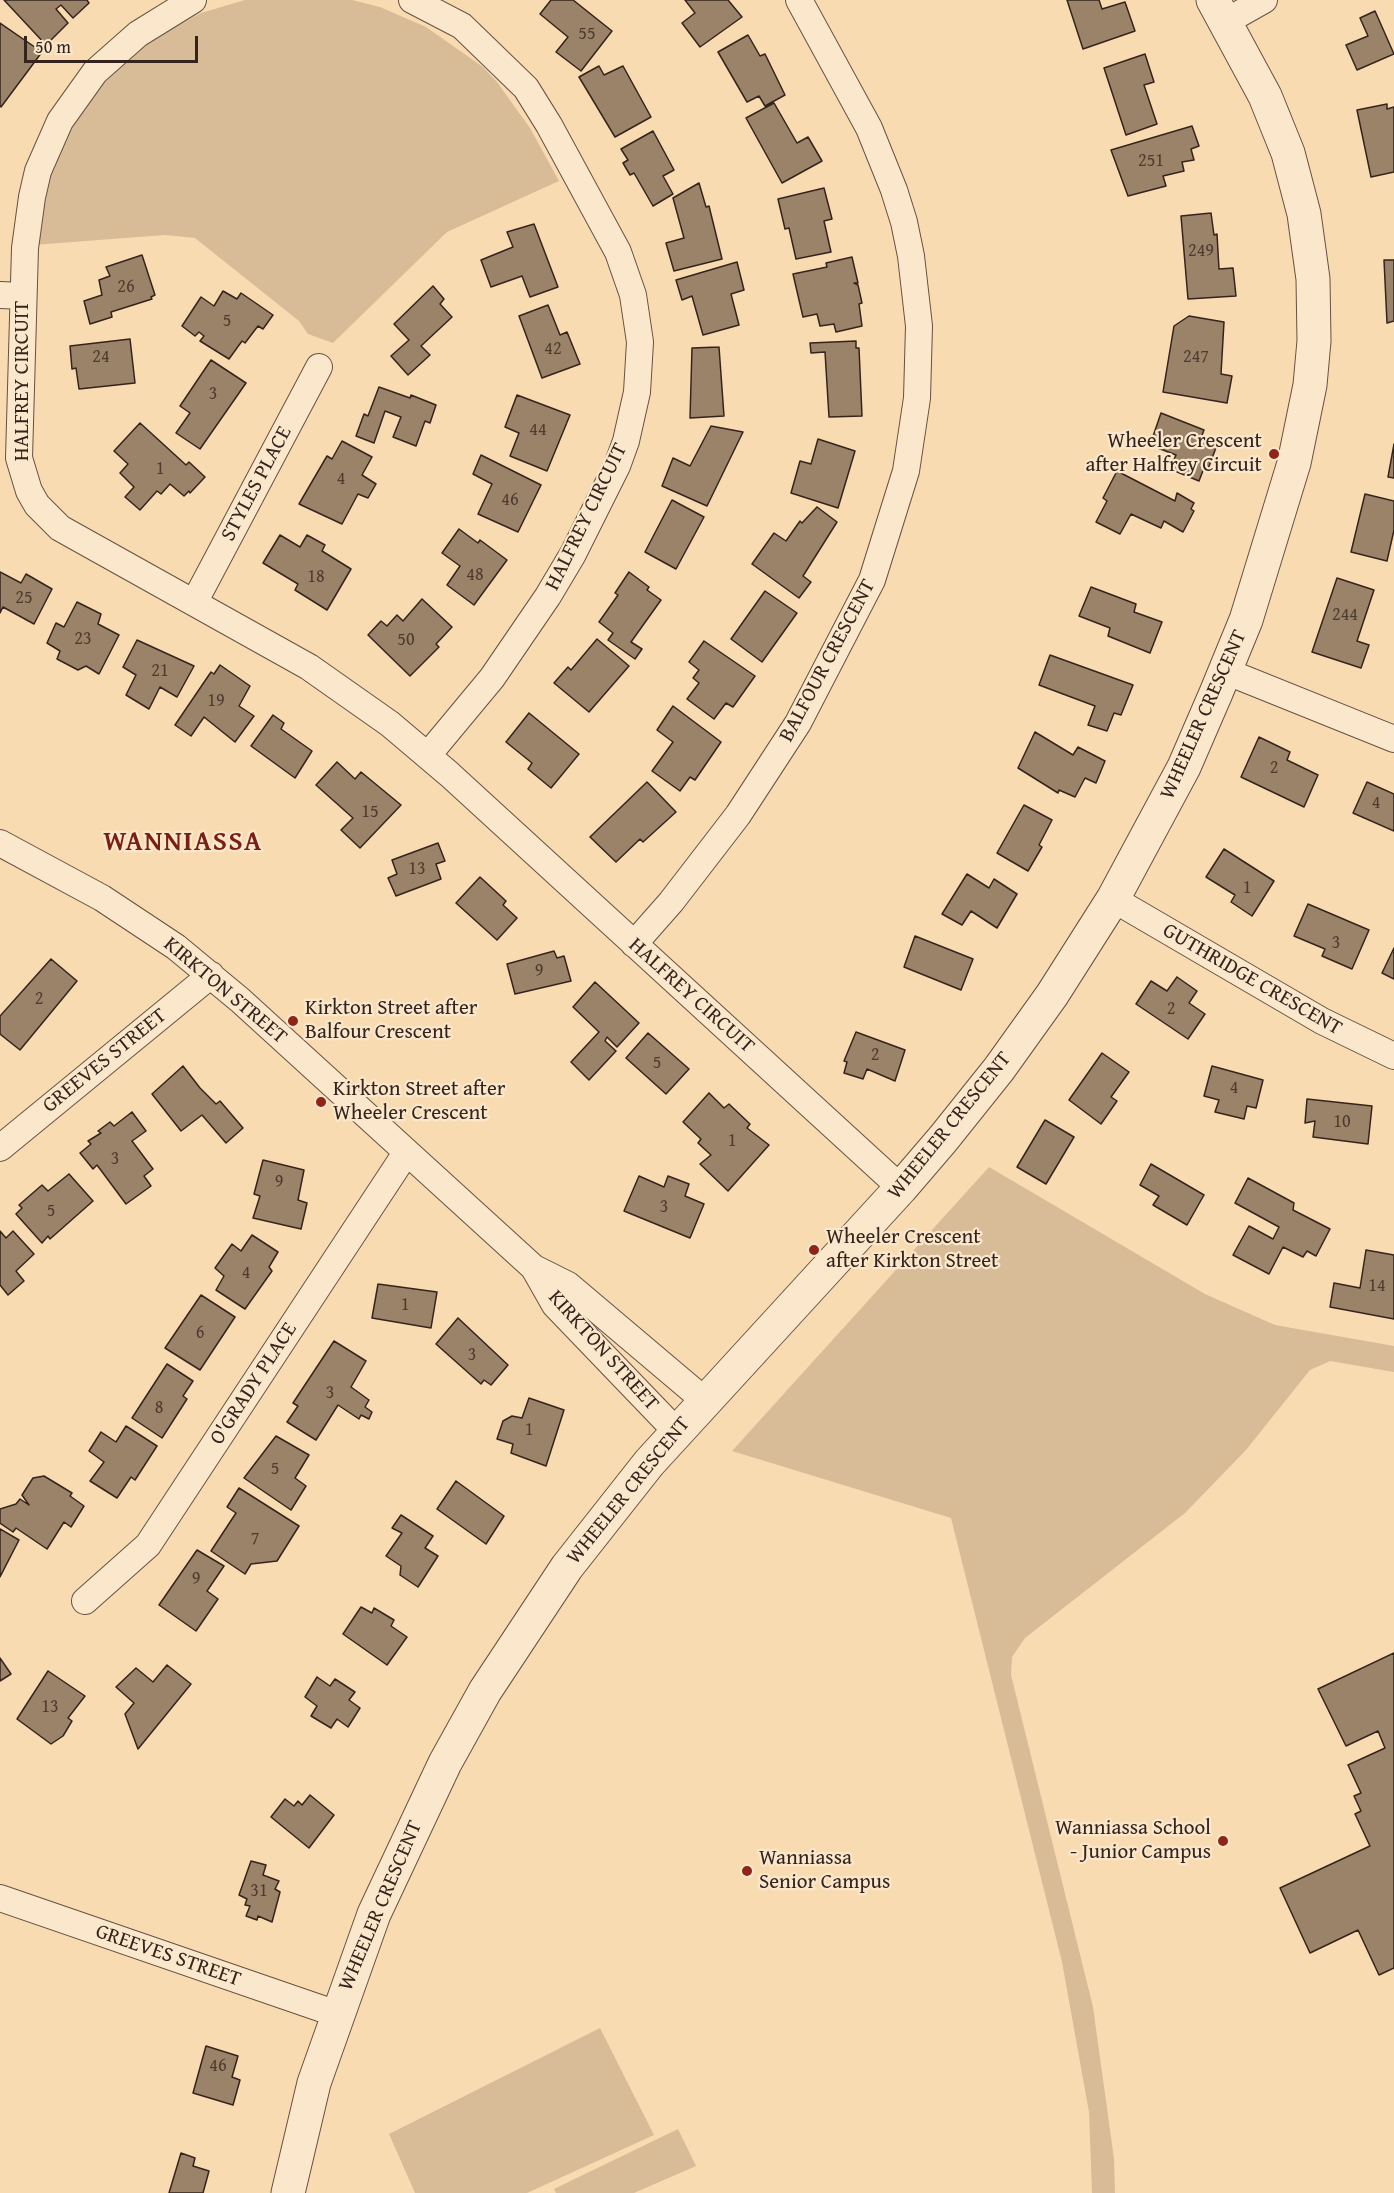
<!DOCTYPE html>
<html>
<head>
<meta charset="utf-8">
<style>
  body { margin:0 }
  #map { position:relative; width:1394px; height:2193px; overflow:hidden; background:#f9dbb1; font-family:"Gentium Book Plus",serif }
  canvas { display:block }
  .scale { position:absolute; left:24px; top:36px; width:174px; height:27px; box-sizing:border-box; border:3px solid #35231d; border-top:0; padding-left:8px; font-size:18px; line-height:21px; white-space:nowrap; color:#35231d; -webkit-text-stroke:4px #fbe8cc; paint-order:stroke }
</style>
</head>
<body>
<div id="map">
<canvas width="1394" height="2193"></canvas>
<div class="scale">50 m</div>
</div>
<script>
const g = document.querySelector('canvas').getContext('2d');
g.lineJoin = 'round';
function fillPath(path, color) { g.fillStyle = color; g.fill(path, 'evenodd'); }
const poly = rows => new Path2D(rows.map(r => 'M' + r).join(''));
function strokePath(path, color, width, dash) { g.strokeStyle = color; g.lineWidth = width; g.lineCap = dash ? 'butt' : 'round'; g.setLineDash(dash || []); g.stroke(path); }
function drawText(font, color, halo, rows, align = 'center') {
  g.font = font + ' "Gentium Book Plus",serif'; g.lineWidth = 4.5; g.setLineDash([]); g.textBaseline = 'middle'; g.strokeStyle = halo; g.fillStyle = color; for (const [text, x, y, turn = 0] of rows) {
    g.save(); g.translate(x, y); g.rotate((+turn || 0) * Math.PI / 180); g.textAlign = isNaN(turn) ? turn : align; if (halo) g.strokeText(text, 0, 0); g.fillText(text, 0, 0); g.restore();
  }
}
const green = poly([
  [245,0,352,0,380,7,426,27,483,67,497,82,530,128,559,181,447,232,333,343,308,334,299,321,195,238,165,235,33,245,40,206,56,154,85,103,132,54,160,34,201,13],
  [989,1167,1205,1294,1275,1325,1394,1346,1394,1372,1330,1361,1310,1370,1246,1450,1185,1513,1025,1638,1012,1657,1011,1675,1093,2007,1114,2159,1115,2193,1092,2193,1089,2112,1062,1962,951,1518,732,1451],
  [600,2028,654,2135,527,2193,415,2193,389,2134],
  [678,2129,696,2166,634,2193,556,2193,554,2189]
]);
const building = poly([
  [4,0,87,0,89,3,73,18,61,5,56,9,68,23,46,45,4,0],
  [551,0,573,0,612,31,581,71,556,52,568,37,540,14,551,0],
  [685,0,728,0,742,17,700,47,682,23,695,13,685,0],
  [1067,0,1099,0,1102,9,1125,2,1135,31,1083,49,1067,0],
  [1375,11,1394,54,1357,70,1346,45,1368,36,1360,18,1375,11],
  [0,23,42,52,1,107,0,106,0,23],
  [748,35,760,56,765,54,785,95,765,106,759,96,747,102,718,52,748,35],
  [1145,54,1154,82,1144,85,1157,124,1126,135,1104,68,1145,54],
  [599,66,604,75,623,66,651,117,615,137,579,77,599,66],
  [774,103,797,143,808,137,822,161,782,183,746,118,774,103],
  [1387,104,1387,109,1394,107,1394,172,1371,177,1357,110,1387,104],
  [1192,126,1199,146,1191,149,1194,160,1182,162,1184,171,1163,176,1166,186,1128,196,1111,150,1192,126],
  [653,131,674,170,663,176,673,194,653,206,634,173,630,175,623,163,628,160,621,149,653,131],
  [699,183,706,207,709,206,722,259,674,271,666,243,684,238,673,198,699,183],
  [824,188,832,219,824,221,831,252,796,259,789,228,785,229,778,199,824,188],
  [1211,213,1214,235,1217,234,1219,269,1233,268,1236,296,1188,299,1181,216,1211,213],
  [534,224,558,287,530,297,522,276,491,287,481,260,513,247,507,232,534,224],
  [142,255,155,295,151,297,152,299,111,312,112,317,90,324,84,301,102,295,99,280,110,276,106,267,142,255],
  [852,257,858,283,854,283,858,285,862,303,859,304,862,326,836,332,834,324,820,326,817,314,803,317,793,274,827,267,826,263,852,257],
  [1384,260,1394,260,1394,321,1387,323,1384,260],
  [737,262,744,290,731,294,739,325,703,335,692,296,682,300,676,280,737,262],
  [433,286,444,299,440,304,452,317,421,346,430,355,408,375,391,356,409,340,394,324,433,286],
  [223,291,237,299,241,293,273,315,263,329,258,326,245,343,242,341,229,359,200,341,204,336,199,332,195,336,182,326,201,297,214,306,223,291],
  [548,305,560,335,567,332,580,364,542,378,519,316,548,305],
  [1189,316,1224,322,1221,374,1232,376,1227,403,1163,392,1174,326,1189,316],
  [130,339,135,383,79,389,76,368,72,369,70,346,130,339],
  [856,341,856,348,859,348,862,416,829,417,825,352,811,353,810,343,856,341],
  [719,347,724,416,690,418,692,348,719,347],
  [211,360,246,383,200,449,176,433,190,413,180,406,211,360],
  [379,387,410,398,411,395,436,405,430,423,425,421,416,446,393,437,401,417,385,411,374,443,356,436,364,414,368,416,379,387],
  [517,395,570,415,547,471,510,456,519,433,505,427,517,395],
  [1161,413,1204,430,1201,438,1217,445,1208,469,1204,468,1199,481,1170,469,1176,455,1150,445,1161,413],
  [140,423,186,465,189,462,205,477,190,493,189,491,184,496,170,484,161,494,157,491,140,510,125,497,134,487,120,473,128,464,114,451,140,423],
  [711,426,743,432,707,506,662,486,673,458,690,466,711,426],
  [818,439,855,451,838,508,791,493,800,461,811,464,818,439],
  [342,441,372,457,362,475,376,484,368,498,358,494,342,524,299,504,327,456,332,459,342,441],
  [1394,444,1394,478,1388,477,1394,444],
  [481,455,541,485,518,532,478,514,492,484,473,474,481,455],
  [1117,471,1175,501,1177,493,1194,503,1191,509,1194,511,1183,532,1164,521,1161,528,1131,514,1120,534,1096,522,1107,501,1103,498,1117,471],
  [1365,494,1394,501,1394,530,1387,561,1351,552,1365,494],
  [672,500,704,517,676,569,645,552,672,500],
  [817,507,837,522,803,576,811,582,799,598,752,564,774,533,786,541,800,521,802,523,817,507],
  [459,529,478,543,480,540,507,560,474,605,447,585,460,566,442,553,459,529],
  [280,535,300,547,307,535,325,545,322,551,351,569,327,610,295,590,298,584,263,563,280,535],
  [0,572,21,583,26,574,52,589,34,624,3,607,0,613,0,572],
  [629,572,649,587,647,590,661,600,631,642,642,649,635,659,608,640,613,633,599,622,618,595,615,593,629,572],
  [1337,578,1374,590,1357,641,1369,645,1361,668,1312,652,1337,578],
  [1091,587,1136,604,1134,612,1162,622,1150,653,1108,636,1110,628,1079,616,1091,587],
  [765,591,797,613,762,662,731,639,765,591],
  [422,599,452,627,436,644,439,647,410,676,368,635,381,621,387,626,397,615,403,621,422,599],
  [77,602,101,614,98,624,119,635,99,674,86,666,78,670,57,659,60,651,47,643,56,623,64,627,77,602],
  [597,639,629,666,589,712,554,683,568,667,571,670,597,639],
  [137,640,194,666,177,697,160,687,149,709,126,695,136,675,123,667,137,640],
  [704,641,755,676,733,707,726,703,714,719,687,699,699,683,693,678,699,670,689,662,704,641],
  [1050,655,1133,685,1121,715,1114,713,1107,731,1088,725,1095,706,1039,685,1050,655],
  [220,665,250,686,239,706,254,716,235,742,204,717,191,736,175,725,211,672,214,674,220,665],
  [673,706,721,742,695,780,690,777,680,791,652,771,673,742,657,730,673,706],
  [529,713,579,754,551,788,528,769,532,763,506,742,529,713],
  [273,715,284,723,281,729,312,751,295,778,251,746,273,715],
  [1035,732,1073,755,1078,747,1105,761,1096,783,1085,778,1075,797,1059,790,1058,793,1018,768,1035,732],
  [1259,737,1290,752,1287,760,1318,775,1304,807,1241,777,1259,737],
  [337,762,355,779,361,772,401,805,360,848,341,830,353,818,316,785,337,762],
  [647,782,676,812,643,842,640,839,616,862,590,837,647,782],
  [1367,782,1394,794,1394,831,1353,813,1367,782],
  [1024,805,1052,820,1039,845,1042,847,1028,871,997,853,1024,805],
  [438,843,445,861,436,864,441,879,396,896,388,878,397,874,392,860,438,843],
  [1224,849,1274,881,1252,916,1231,902,1235,895,1206,877,1224,849],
  [967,874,989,888,994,879,1017,894,997,928,971,911,962,925,942,914,967,874],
  [480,877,506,901,503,905,517,918,497,940,456,903,480,877],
  [1308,904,1369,930,1352,969,1322,956,1325,949,1294,936,1308,904],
  [915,936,973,959,961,990,904,967,915,936],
  [1394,948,1394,979,1382,973,1394,948],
  [554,951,557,958,564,956,571,981,515,994,507,964,554,951],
  [51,959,77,981,20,1050,0,1034,0,1016,51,959],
  [1177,977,1197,991,1189,1003,1205,1014,1188,1039,1136,1004,1151,981,1167,991,1177,977],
  [595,982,639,1023,617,1047,607,1037,605,1041,616,1051,589,1080,571,1062,599,1032,573,1007,595,982],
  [856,1032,905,1050,895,1081,867,1069,863,1079,844,1073,847,1062,844,1061,856,1032],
  [648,1033,689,1069,666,1094,626,1058,648,1033],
  [1102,1053,1129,1072,1111,1097,1117,1101,1101,1124,1069,1100,1102,1053],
  [183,1066,200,1088,216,1104,220,1101,243,1128,226,1143,202,1115,181,1131,152,1094,183,1066],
  [1212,1066,1263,1080,1256,1108,1247,1106,1244,1119,1215,1112,1219,1100,1204,1096,1212,1066],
  [709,1093,724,1108,729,1104,750,1124,747,1128,769,1145,728,1191,700,1164,711,1155,698,1143,701,1139,683,1122,709,1093],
  [1307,1099,1372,1106,1368,1144,1313,1137,1315,1121,1305,1123,1307,1099],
  [132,1112,146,1131,132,1141,153,1169,144,1176,151,1186,126,1204,97,1165,93,1169,80,1153,91,1144,88,1141,101,1133,98,1131,110,1122,114,1126,132,1112],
  [1045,1120,1074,1137,1046,1184,1017,1167,1045,1120],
  [263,1160,304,1170,298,1200,307,1203,301,1229,253,1218,260,1196,254,1194,263,1160],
  [1151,1164,1204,1195,1187,1225,1153,1205,1159,1196,1140,1185,1151,1164],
  [69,1174,93,1201,50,1239,48,1236,42,1243,16,1214,22,1208,19,1205,42,1185,48,1191,69,1174],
  [639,1176,664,1187,668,1176,689,1184,685,1196,704,1204,690,1238,624,1211,639,1176],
  [1248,1178,1294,1203,1293,1210,1330,1229,1316,1256,1307,1251,1303,1257,1283,1247,1269,1274,1233,1255,1249,1226,1273,1239,1279,1227,1235,1203,1248,1178],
  [0,1231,6,1238,13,1231,34,1254,16,1271,24,1281,8,1295,0,1285,0,1231],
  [252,1235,278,1252,269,1267,272,1271,245,1309,216,1290,224,1276,215,1268,232,1244,241,1251,252,1235],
  [1366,1250,1394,1255,1394,1319,1330,1307,1334,1283,1360,1288,1366,1250],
  [378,1284,437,1292,431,1328,372,1318,378,1284],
  [201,1295,235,1317,200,1370,165,1348,201,1295],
  [458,1318,508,1365,491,1385,484,1380,481,1384,436,1344,458,1318],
  [334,1341,366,1361,351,1387,369,1400,365,1407,372,1412,369,1419,361,1415,359,1419,338,1405,316,1440,287,1422,298,1406,293,1403,334,1341],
  [167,1364,193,1381,183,1396,187,1399,162,1438,132,1418,167,1364],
  [529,1398,564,1410,546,1466,511,1453,513,1444,497,1439,503,1421,512,1416,522,1418,529,1398],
  [126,1426,157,1446,135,1480,131,1477,117,1498,90,1481,104,1462,89,1451,101,1432,116,1442,126,1426],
  [276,1436,309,1455,295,1478,306,1486,291,1510,244,1478,276,1436],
  [44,1476,72,1493,70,1496,84,1506,71,1527,64,1522,47,1549,16,1528,13,1532,0,1523,0,1509,16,1504,20,1499,29,1505,22,1495,33,1478,44,1476],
  [456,1481,504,1516,486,1544,437,1509,456,1481],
  [239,1488,299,1526,277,1561,251,1564,245,1574,211,1551,236,1513,227,1507,239,1488],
  [401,1515,433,1536,425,1548,438,1556,418,1587,400,1575,401,1566,386,1556,402,1533,392,1528,401,1515],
  [0,1529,19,1540,0,1577,0,1529],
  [197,1550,224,1566,207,1591,218,1599,196,1631,159,1605,197,1550],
  [361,1607,372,1613,374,1608,394,1620,391,1626,407,1637,387,1665,343,1634,361,1607],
  [1394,1653,1394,1968,1379,1975,1358,1930,1310,1953,1280,1888,1370,1846,1355,1814,1361,1811,1354,1796,1361,1793,1348,1765,1385,1748,1378,1731,1346,1746,1318,1689,1394,1653],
  [0,1658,11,1674,0,1681,0,1658],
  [167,1665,191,1684,138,1749,125,1714,134,1703,116,1687,136,1668,153,1682,167,1665],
  [48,1671,85,1696,68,1718,72,1721,63,1736,51,1744,17,1719,48,1671],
  [317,1677,330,1686,335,1679,355,1692,349,1700,360,1708,348,1727,337,1719,331,1728,311,1716,317,1706,305,1697,317,1677],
  [310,1795,334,1815,309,1848,271,1817,285,1799,294,1806,298,1801,302,1805,310,1795],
  [251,1861,266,1865,263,1875,279,1881,275,1889,280,1892,272,1922,258,1916,257,1920,246,1916,250,1906,245,1905,247,1899,239,1895,251,1861],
  [206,2046,238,2056,232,2077,240,2080,233,2105,193,2093,206,2046],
  [181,2153,195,2158,193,2166,209,2171,203,2193,169,2193,181,2153]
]);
const minor = poly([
  [193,0,138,34,95,72,60,121,38,171,32,197,25,248,19,458,29,491,37,505,60,528,309,667,390,724,449,774,901,1188],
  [412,0,462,26,526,88,549,125,618,252,633,295,640,342,637,392,626,441,617,466,573,554,548,596,492,678,428,755],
  [1225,22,1264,0],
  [0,295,23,296],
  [195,601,319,367],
  [1225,671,1394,739],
  [0,843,102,898,176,947,240,1000,534,1268,568,1285,704,1400],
  [1113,899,1322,1021,1394,1056],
  [634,944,671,902,738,815,798,723,872,580,906,471,917,398,919,326,911,256,904,222,894,190,869,128,799,0],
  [0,1148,211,975],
  [534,1268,555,1305,676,1431],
  [85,1601,148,1545,406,1153],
  [0,1898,337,2014]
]);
const tertiary = poly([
  [288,2193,314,2083,374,1914,445,1763,485,1691,567,1567,649,1463,901,1188,943,1139,999,1069,1052,995,1113,899,1184,767,1216,693,1246,620,1294,463,1310,385,1314,341,1313,279,1304,214,1288,153,1265,96,1213,0]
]);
const markers = [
  [1274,454,6,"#8f2418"],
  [293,1021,6,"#8f2418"],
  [321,1102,6,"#8f2418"],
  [814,1250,6,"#8f2418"],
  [1223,1841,6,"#8f2418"],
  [747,1871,6,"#8f2418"]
];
const numberNames = [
  ["55",587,34],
  ["251",1151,161],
  ["249",1201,251],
  ["26",126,287],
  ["5",227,321],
  ["42",553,349],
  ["24",101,357],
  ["247",1196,357],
  ["3",213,394],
  ["44",538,430],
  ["1",160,469],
  ["4",341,479],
  ["46",510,500],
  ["48",475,575],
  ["18",316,577],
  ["25",24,598],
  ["244",1345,615],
  ["23",83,639],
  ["50",406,640],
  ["21",160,671],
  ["19",216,701],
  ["2",1274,768],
  ["4",1376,803],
  ["15",370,812],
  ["13",417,869],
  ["1",1247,888],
  ["3",1336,943],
  ["9",539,971],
  ["2",39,999],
  ["2",1171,1009],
  ["2",875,1055],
  ["5",657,1063],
  ["4",1234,1088],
  ["10",1342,1122],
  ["1",732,1141],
  ["3",115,1159],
  ["9",279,1182],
  ["3",664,1207],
  ["5",51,1211],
  ["4",246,1273],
  ["14",1377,1286],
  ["1",405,1305],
  ["6",200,1333],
  ["3",472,1355],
  ["3",330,1393],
  ["8",159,1408],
  ["1",529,1430],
  ["5",275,1469],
  ["7",255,1539],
  ["9",196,1579],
  ["13",50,1707],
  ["31",259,1891],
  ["46",218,2066]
];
const streetNames = [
  ["HALFREY CIRCUIT",23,381,-90],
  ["STYLES PLACE",257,484,-62],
  ["HALFREY CIRCUIT",587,517,-64],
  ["BALFOUR CRESCENT",828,661,-62],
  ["WHEELER CRESCENT",1204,715,-66],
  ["GUTHRIDGE CRESCENT",1252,980,30],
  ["KIRKTON STREET",225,991,40],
  ["HALFREY CIRCUIT",691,996,42],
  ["GREEVES STREET",105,1061,-39],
  ["WHEELER CRESCENT",950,1126,-51],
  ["KIRKTON STREET",603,1351,48],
  ["O'GRADY PLACE",254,1384,-57],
  ["WHEELER CRESCENT",629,1491,-51],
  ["WHEELER CRESCENT",381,1906,-67],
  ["GREEVES STREET",168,1956,19]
];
const poiNames = [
  ["Wheeler Crescent",1262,442,"right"],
  ["after Halfrey Circuit",1262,466,"right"],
  ["Kirkton Street after",305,1009],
  ["Balfour Crescent",305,1033],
  ["Kirkton Street after",333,1090],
  ["Wheeler Crescent",333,1114],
  ["Wheeler Crescent",826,1238],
  ["after Kirkton Street",826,1262],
  ["Wanniassa School",1211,1829,"right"],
  ["- Junior Campus",1211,1853,"right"],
  ["Wanniassa",759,1859],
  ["Senior Campus",759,1883]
];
const districtNames = [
  ["WANNIASSA",183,843]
];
fillPath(green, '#d8bc98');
fillPath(building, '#9b836a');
strokePath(building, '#35231d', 1.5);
strokePath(minor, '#665142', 28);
strokePath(tertiary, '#665142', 35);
strokePath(minor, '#fbe8cc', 26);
strokePath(tertiary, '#fbe8cc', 33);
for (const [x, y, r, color] of markers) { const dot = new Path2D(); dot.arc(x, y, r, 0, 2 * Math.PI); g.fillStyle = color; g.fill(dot); strokePath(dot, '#fbe8cc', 2); }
drawText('18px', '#4e3b30', null, numberNames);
drawText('21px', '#35231d', '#fbe8cc', streetNames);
drawText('21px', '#35231d', '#fbe8cc', poiNames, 'left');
g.letterSpacing = '1.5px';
drawText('bold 27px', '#7a1f14', '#fbe8cc', districtNames);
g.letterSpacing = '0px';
</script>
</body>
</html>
